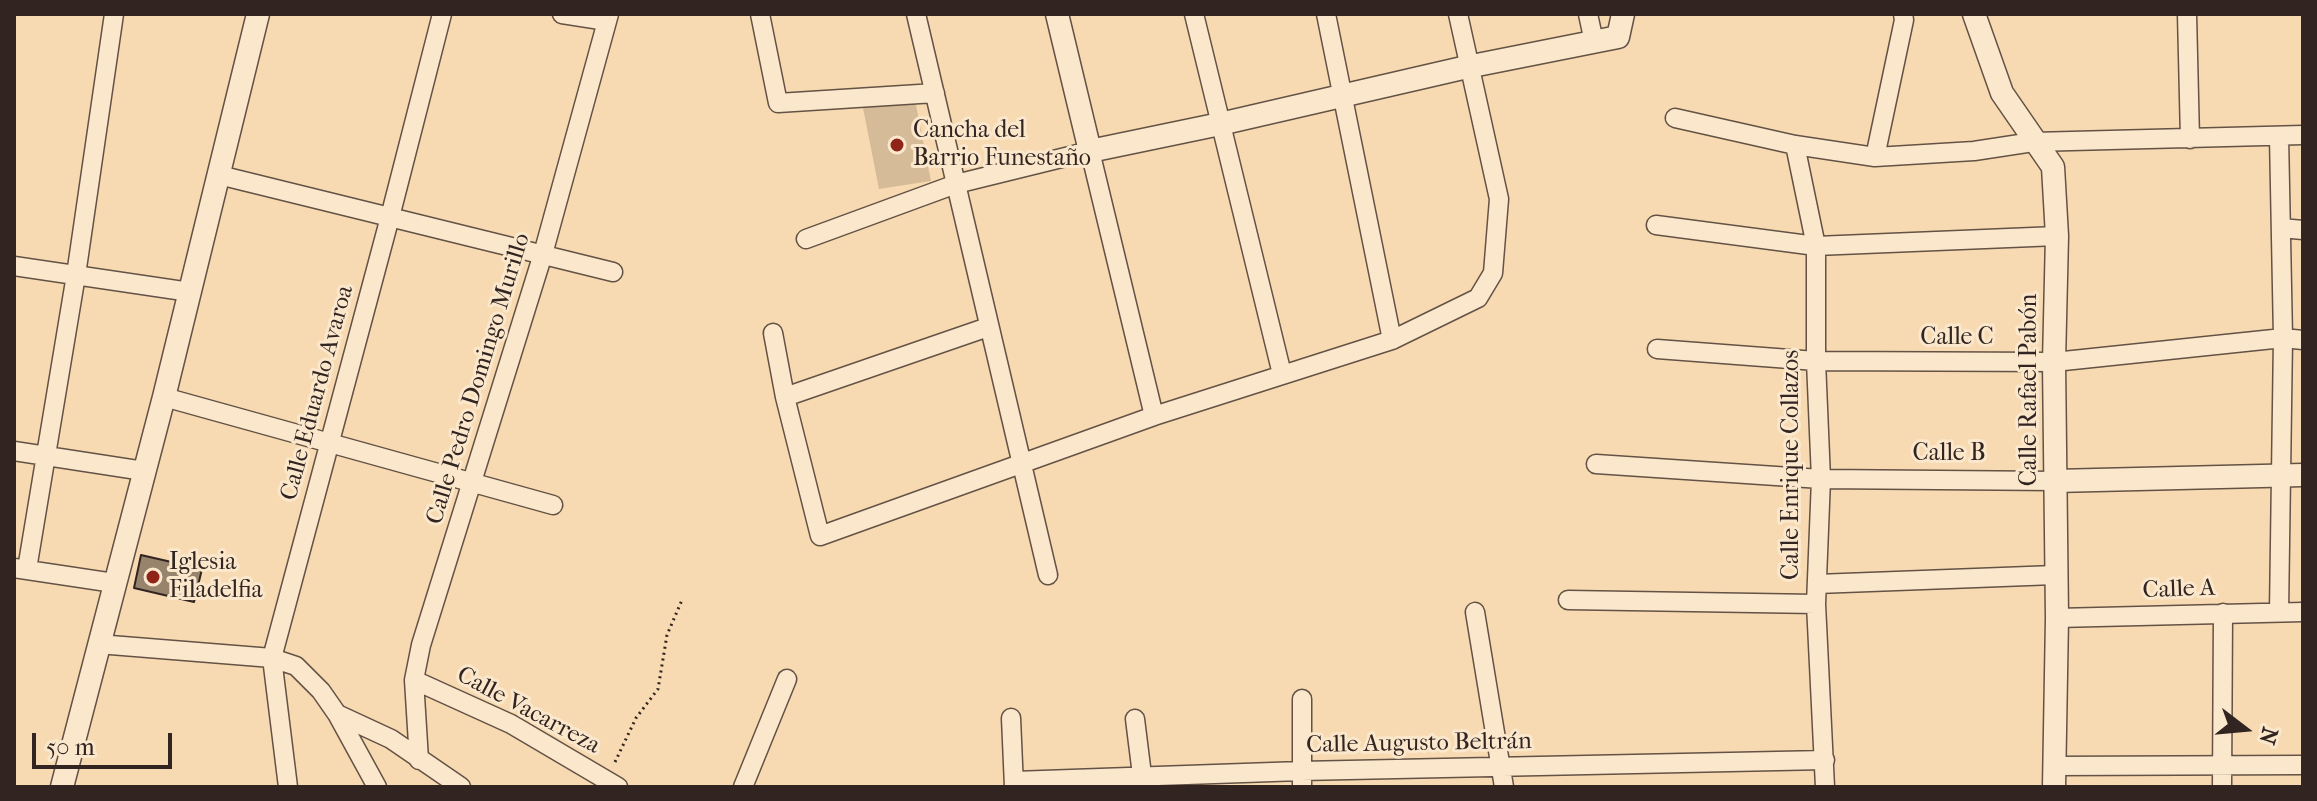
<!DOCTYPE html>
<html>
<head>
<meta charset="utf-8">
<style>
  body { margin:0 }
  #map { position:relative; width:2317px; height:801px; overflow:hidden; background:#f7dab1; font-family:"IM FELL French Canon",serif }
  canvas { display:block }
  .frame { position:absolute; inset:0; border:16px solid #322521; pointer-events:none }
  .north { position:absolute; left:2205px; top:689px; width:80px; height:80px; -webkit-text-stroke:6px #fae7cc; paint-order:stroke; rotate:106deg; font-size:22px; font-weight:700; line-height:32px; text-align:center; color:#322521 }
  .north::after { content:''; display:block; margin:auto; width:28px; height:36px; background:#322521; clip-path:polygon(50% 0,100% 100%,50% 72%,0 100%) }
  .scale { position:absolute; left:32px; top:733px; width:140px; height:36px; box-sizing:border-box; border:4px solid #322521; border-top:0; padding-left:10px; font-size:24px; line-height:28px; white-space:nowrap; color:#322521; -webkit-text-stroke:6px #fae7cc; paint-order:stroke }
</style>
</head>
<body>
<div id="map">
<canvas width="2317" height="801"></canvas>
<div class="frame"></div>
<div class="north">N</div>
<div class="scale">50 m</div>
</div>
<script>
const g = document.querySelector('canvas').getContext('2d');
g.lineJoin = 'round';
function fillPath(path, color) { g.fillStyle = color; g.fill(path, 'evenodd'); }
const poly = rows => new Path2D(rows.map(r => 'M' + r).join(''));
function strokePath(path, color, width, dash) { g.strokeStyle = color; g.lineWidth = width; g.lineCap = dash ? 'butt' : 'round'; g.setLineDash(dash || []); g.stroke(path); }
function drawText(font, color, halo, rows, align = 'center') {
  g.font = font + ' "IM FELL French Canon",serif'; g.lineWidth = 6; g.setLineDash([]); g.textBaseline = 'middle'; g.strokeStyle = halo; g.fillStyle = color; for (const [text, x, y, turn = 0] of rows) {
    g.save(); g.translate(x, y); g.rotate((+turn || 0) * Math.PI / 180); g.textAlign = isNaN(turn) ? turn : align; if (halo) g.strokeText(text, 0, 0); g.fillText(text, 0, 0); g.restore();
  }
}
const green = poly([
  [915,100,931,181,879,189,863,108]
]);
const building = poly([
  [141,555,202,569,194,602,134,588,141,555]
]);
const path = poly([
  [615,762,636,718,658,689,667,635,682,600]
]);
const minor = poly([
  [562,14,607,21],
  [760,14,778,103,935,93],
  [916,14,1048,575],
  [1194,14,1282,374],
  [1326,14,1392,340],
  [1588,14,1594,42],
  [2187,14,2190,139],
  [1675,118,1795,145,1875,157,1904,20,1903,14],
  [1795,145,1816,246,1816,361,1821,479,1816,604,1825,787],
  [1875,157,1974,151,2033,142,2303,135],
  [219,175,613,272],
  [1656,225,1816,246,2057,236],
  [2281,228,2303,230],
  [806,239,956,184,1090,151,1154,416],
  [14,266,190,292],
  [773,333,785,397,820,536,1154,416,1392,340,1478,298,1493,273,1499,199,1458,14],
  [1657,349,1816,361,2054,362,2283,338,2303,340],
  [164,397,553,505],
  [785,397,988,327],
  [14,451,144,471],
  [1596,464,1821,479,2055,481],
  [14,568,114,583],
  [27,569,76,275,114,14],
  [1817,584,2055,575],
  [1568,600,1816,604],
  [1475,612,1504,787],
  [2279,612,2283,338,2279,136],
  [2057,618,2303,612],
  [98,644,272,658,296,666,321,691,337,714,377,787],
  [414,680,511,724,618,787],
  [1302,699,1302,787],
  [337,714,391,739,461,787],
  [1011,718,1014,787],
  [1135,719,1142,775],
  [419,760,414,680,421,645,543,254,609,14],
  [2054,766,2303,765],
  [1014,781,1301,771,1825,760],
  [288,787,272,658,390,217,442,14],
  [743,787,787,679],
  [2222,787,2223,613]
]);
const tertiary = poly([
  [1057,14,1090,151,1220,124,1467,67,1618,37,1623,14],
  [1974,14,2002,93,2053,167,2057,236,2054,362,2057,618,2054,787],
  [2055,481,2303,475],
  [62,787,164,397,258,14]
]);
const markers = [
  [897,145,8,"#8f2418"],
  [153,577,8,"#8f2418"]
];
const poiNames = [
  ["Cancha del",913,131],
  ["Barrio Funestaño",913,159],
  ["Iglesia",169,563],
  ["Filadelfia",169,591]
];
const streetNames = [
  ["Calle C",1957,338],
  ["Calle Pedro Domingo Murillo",479,379,-73],
  ["Calle Rafael Pabón",2030,390,-90],
  ["Calle Eduardo Avaroa",318,393,-75],
  ["Calle B",1949,454],
  ["Calle Enrique Collazos",1792,465,-90],
  ["Calle A",2179,590,-2],
  ["Calle Vacarreza",528,711,28],
  ["Calle Augusto Beltrán",1419,744,-1]
];
fillPath(green, '#d6bb99');
fillPath(building, '#98836c');
strokePath(building, '#322521', 2);
strokePath(minor, '#635245', 21);
strokePath(tertiary, '#635245', 25);
strokePath(path, '#322521', 3, [2, 4]);
strokePath(minor, '#fae7cc', 18);
strokePath(tertiary, '#fae7cc', 22);
for (const [x, y, r, color] of markers) { const dot = new Path2D(); dot.arc(x, y, r, 0, 2 * Math.PI); g.fillStyle = color; g.fill(dot); strokePath(dot, '#fae7cc', 3); }
drawText('24px', '#322521', '#fae7cc', poiNames, 'left');
drawText('24px', '#322521', '#fae7cc', streetNames);
</script>
</body>
</html>
